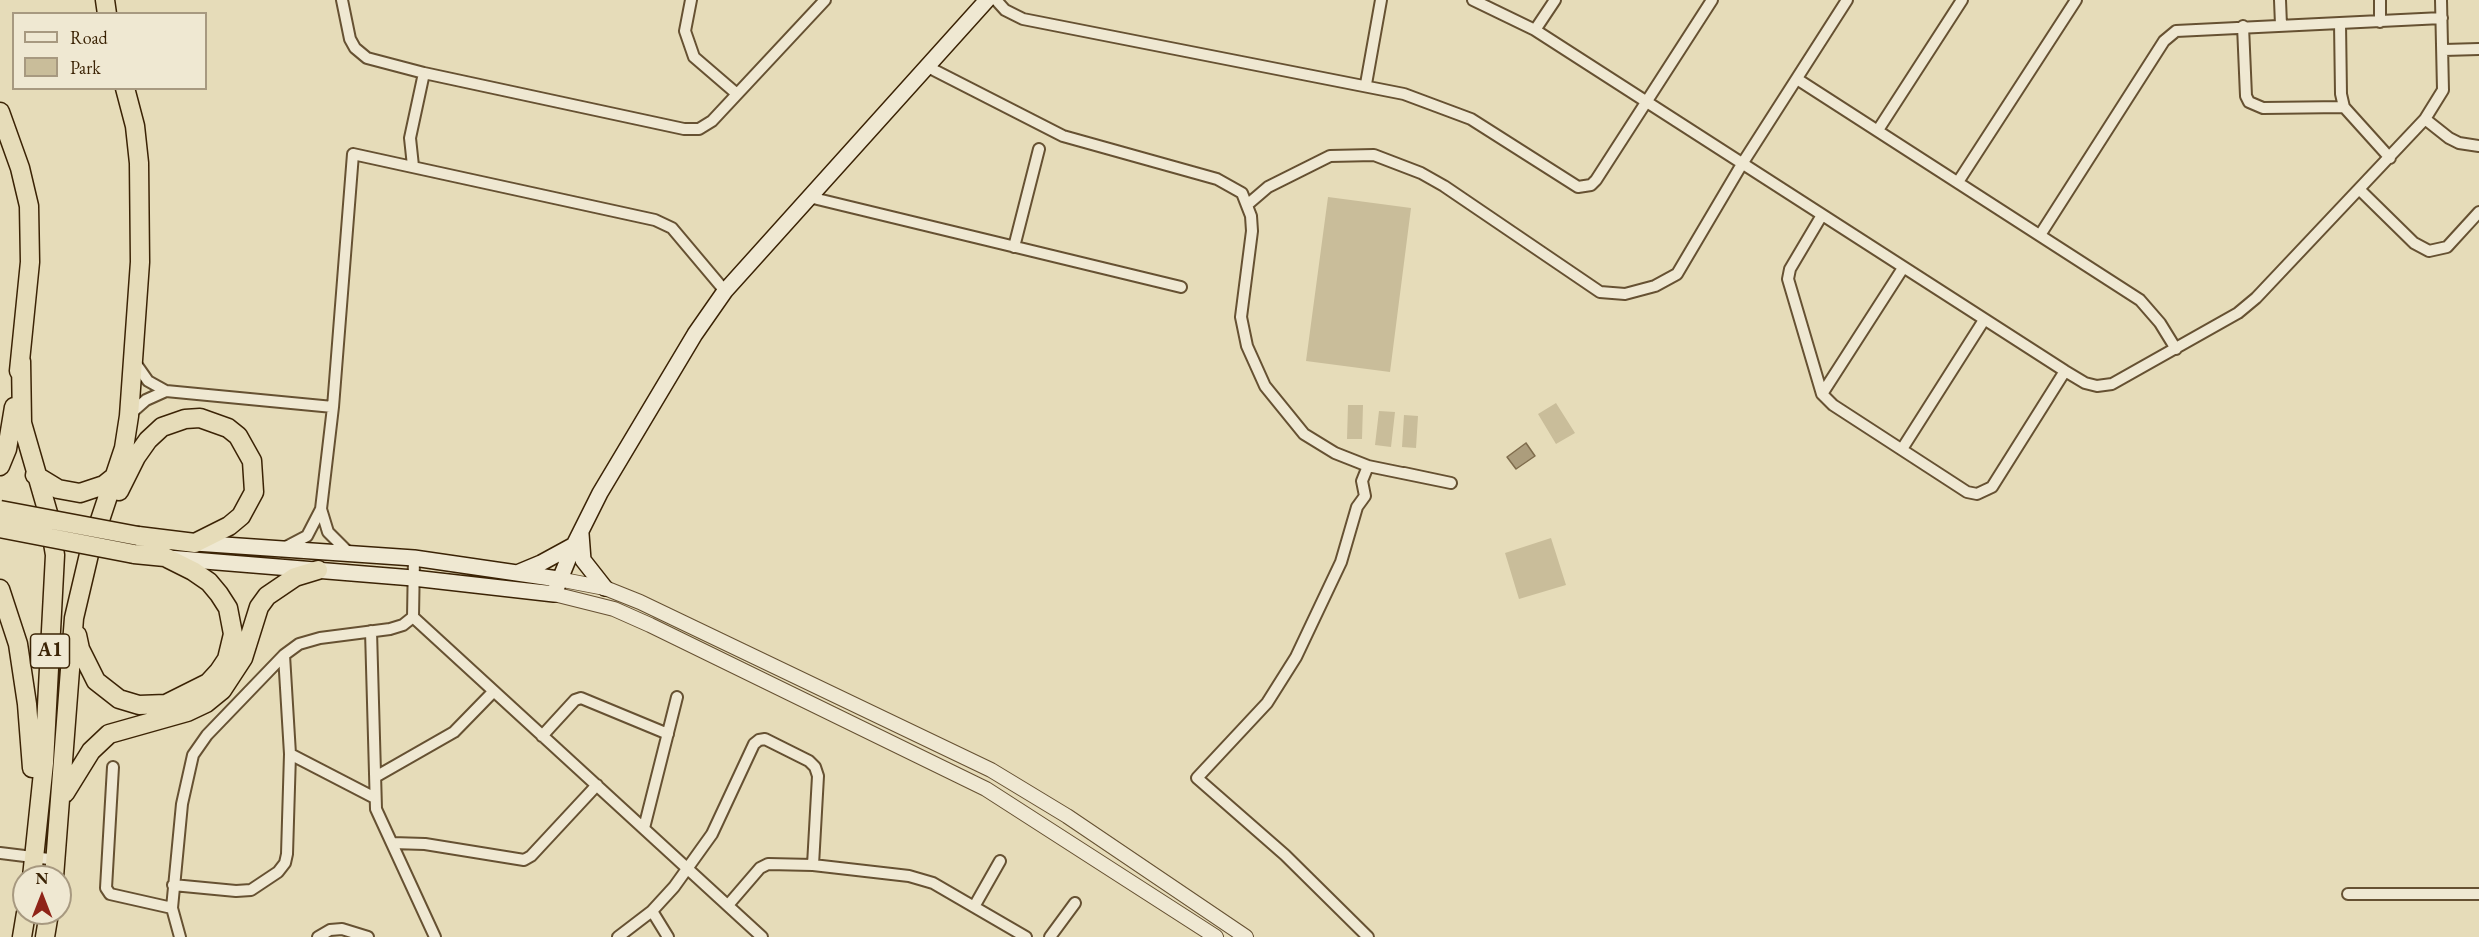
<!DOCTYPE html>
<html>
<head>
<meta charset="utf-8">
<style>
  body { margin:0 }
  #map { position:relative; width:2479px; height:937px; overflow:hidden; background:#e6dcb9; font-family:"EB Garamond",serif }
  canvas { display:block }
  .legend { position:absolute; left:12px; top:12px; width:195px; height:78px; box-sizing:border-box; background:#efe8d2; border:2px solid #a79980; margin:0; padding:8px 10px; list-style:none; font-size:18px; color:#3b2305 }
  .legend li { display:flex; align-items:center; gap:12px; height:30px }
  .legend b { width:30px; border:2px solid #a79980 }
  .north { position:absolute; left:12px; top:865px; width:60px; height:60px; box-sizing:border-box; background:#efe8d2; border:2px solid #a79980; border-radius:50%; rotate:0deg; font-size:16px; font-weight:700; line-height:24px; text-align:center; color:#3b2305 }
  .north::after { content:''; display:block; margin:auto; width:21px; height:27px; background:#8f2418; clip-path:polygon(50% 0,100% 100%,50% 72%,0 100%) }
</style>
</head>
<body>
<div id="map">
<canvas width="2479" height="937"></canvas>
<ul class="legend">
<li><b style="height:8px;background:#efe8d2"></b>Road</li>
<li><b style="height:16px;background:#c9bd9a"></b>Park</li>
</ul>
<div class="north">N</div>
</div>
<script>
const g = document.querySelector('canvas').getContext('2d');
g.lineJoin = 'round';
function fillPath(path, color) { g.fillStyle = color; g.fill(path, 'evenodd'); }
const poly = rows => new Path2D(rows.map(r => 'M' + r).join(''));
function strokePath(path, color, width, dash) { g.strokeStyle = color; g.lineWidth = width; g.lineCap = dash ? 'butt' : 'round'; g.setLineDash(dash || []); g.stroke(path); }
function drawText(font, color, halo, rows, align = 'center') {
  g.font = font + ' "EB Garamond",serif'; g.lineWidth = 5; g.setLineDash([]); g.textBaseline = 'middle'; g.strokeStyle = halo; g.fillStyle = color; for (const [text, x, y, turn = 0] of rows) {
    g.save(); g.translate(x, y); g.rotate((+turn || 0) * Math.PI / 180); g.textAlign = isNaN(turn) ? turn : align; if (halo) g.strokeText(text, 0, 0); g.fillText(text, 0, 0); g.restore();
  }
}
const green = poly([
  [1328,197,1411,208,1390,372,1306,361],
  [1556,403,1575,433,1556,444,1538,414],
  [1348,405,1363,405,1362,439,1347,439],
  [1379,411,1395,412,1391,447,1375,445],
  [1404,415,1418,416,1416,448,1402,447],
  [1551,538,1566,585,1519,599,1505,553]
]);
const water = poly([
  [1526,443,1535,456,1516,469,1507,457,1526,443]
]);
const minor = poly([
  [342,0,350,39,355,48,367,58,424,73,684,129,699,129,712,121,825,0],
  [691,0,685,31,694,57,737,94],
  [996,0,1005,10,1023,19,1404,94,1471,119,1578,187,1591,185,1596,180,1712,0],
  [1473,0,1535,30,2065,371,2085,383,2097,386,2112,384,2238,313,2256,298,2425,119,2443,90,2441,0],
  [2280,0,2281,25],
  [2380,0,2380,22],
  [2340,23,2341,94,2344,107,2390,158],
  [2243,26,2246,96,2249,102,2263,108,2344,107],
  [1535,30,1555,0],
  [2444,50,2479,49],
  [926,66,1063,136,1217,179,1242,193,1251,216,1252,231,1241,317,1247,346,1265,386,1304,434,1335,453,1368,466,1451,483,1404,473],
  [1797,79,2140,300,2160,323,2176,349],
  [1366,84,1381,0],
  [2425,119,2449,138,2459,143,2479,146],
  [1878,130,1962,0],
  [413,166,410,138,424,73],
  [1958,182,2076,0],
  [2360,190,2414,243,2429,251,2447,247,2479,212],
  [809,197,1181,287],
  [1247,205,1268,187,1330,156,1374,155,1421,173,1444,186,1600,292,1625,294,1655,286,1677,274,1742,164,1847,0],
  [1822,215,1790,269,1788,279,1822,394,1833,405,1967,492,1977,494,1992,487,2065,371],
  [2040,235,2164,41,2176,31,2442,18],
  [1014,247,1039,149],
  [134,361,148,381,166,391,333,407],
  [1822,394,1903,268],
  [129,415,146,400,166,391],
  [1902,449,1984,320],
  [321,509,328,532,348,552],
  [286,547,307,536,321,509,333,407,353,154,655,220,672,228,725,291],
  [414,558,413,617,762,937],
  [371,631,376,809,435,937],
  [542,736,575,700,581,698,668,734],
  [290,754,375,798],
  [113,767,106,888,110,894,172,908],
  [377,776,454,732,493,692],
  [644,828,677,697],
  [392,843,425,844,524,860,531,856,597,785],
  [0,853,57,860],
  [173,885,236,891,251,890,278,872,285,863,287,854,290,754,284,655],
  [2348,894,2479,894],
  [729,904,760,868,768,864,813,865,909,876,933,883,1026,937],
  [975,905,1000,861],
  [652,911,668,937],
  [180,937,172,908,182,804,193,755,207,735,284,655,299,644,320,638,390,629,403,625,413,617],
  [318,937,330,930,342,929,368,937],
  [618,937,652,911,674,887,712,834,754,744,759,740,765,739,809,761,815,767,818,776,813,865],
  [1050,937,1075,903],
  [1368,937,1285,855,1197,778,1267,703,1296,657,1341,562,1357,507,1365,496,1362,481,1368,466]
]);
const tertiary = poly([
  [558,579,605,588,640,602,991,770,1067,816,1246,937],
  [554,594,614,609,650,625,986,789,1216,937]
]);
const secondary = poly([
  [581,534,583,560,605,588],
  [195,543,414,558,558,579],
  [168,558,413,578,554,594,574,545,600,493,695,334,725,291,987,0],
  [517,573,541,563,574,545]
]);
const trunk = poly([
  [105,0,107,14],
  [0,112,20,168,29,206,30,262,19,371],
  [21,361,22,423,48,513,55,555,44,763,32,877],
  [0,466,7,449,14,407],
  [35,475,58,489,80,493,104,485,114,477],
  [119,491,136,457,148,440,162,427,185,419,200,418,228,428,238,436,252,461,254,492,241,516,229,526,195,543,138,536],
  [0,589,18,644,27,704,32,768],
  [77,635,80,649,96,681,119,699,139,705,166,704,208,683,219,671,227,659,233,634,228,608,219,594,209,582,193,571,165,557,134,554],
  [65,793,91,751,109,734,187,712,206,703,222,690,243,658,259,607,267,596,295,577,318,570],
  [54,877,74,618,90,550,124,448,129,416,140,262,139,163,135,126,125,88],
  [22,937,26,913],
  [45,937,49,913]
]);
const trunkBridge = poly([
  [0,510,138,536],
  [0,528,134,554]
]);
const shields = [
  [50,651,39]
];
const shieldNames = [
  ["A1",50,651]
];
fillPath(green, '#c9bd9a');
fillPath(water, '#ac9d7c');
strokePath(water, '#7f6c4c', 1.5);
strokePath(minor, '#665132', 14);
strokePath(tertiary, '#665132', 16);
strokePath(secondary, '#3b2305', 18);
strokePath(trunk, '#3b2305', 21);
strokePath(minor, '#efe8d2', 10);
strokePath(tertiary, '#efe8d2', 14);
strokePath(secondary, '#efe8d2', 15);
strokePath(trunk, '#e6dcb9', 18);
strokePath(trunkBridge, '#3b2305', 21, []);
strokePath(trunkBridge, '#e6dcb9', 18);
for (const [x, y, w] of shields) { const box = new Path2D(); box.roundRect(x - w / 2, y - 17, w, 34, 4.5); g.fillStyle = '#efe8d2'; g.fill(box); strokePath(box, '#3b2305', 1.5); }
drawText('bold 20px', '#3b2305', null, shieldNames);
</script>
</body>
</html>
